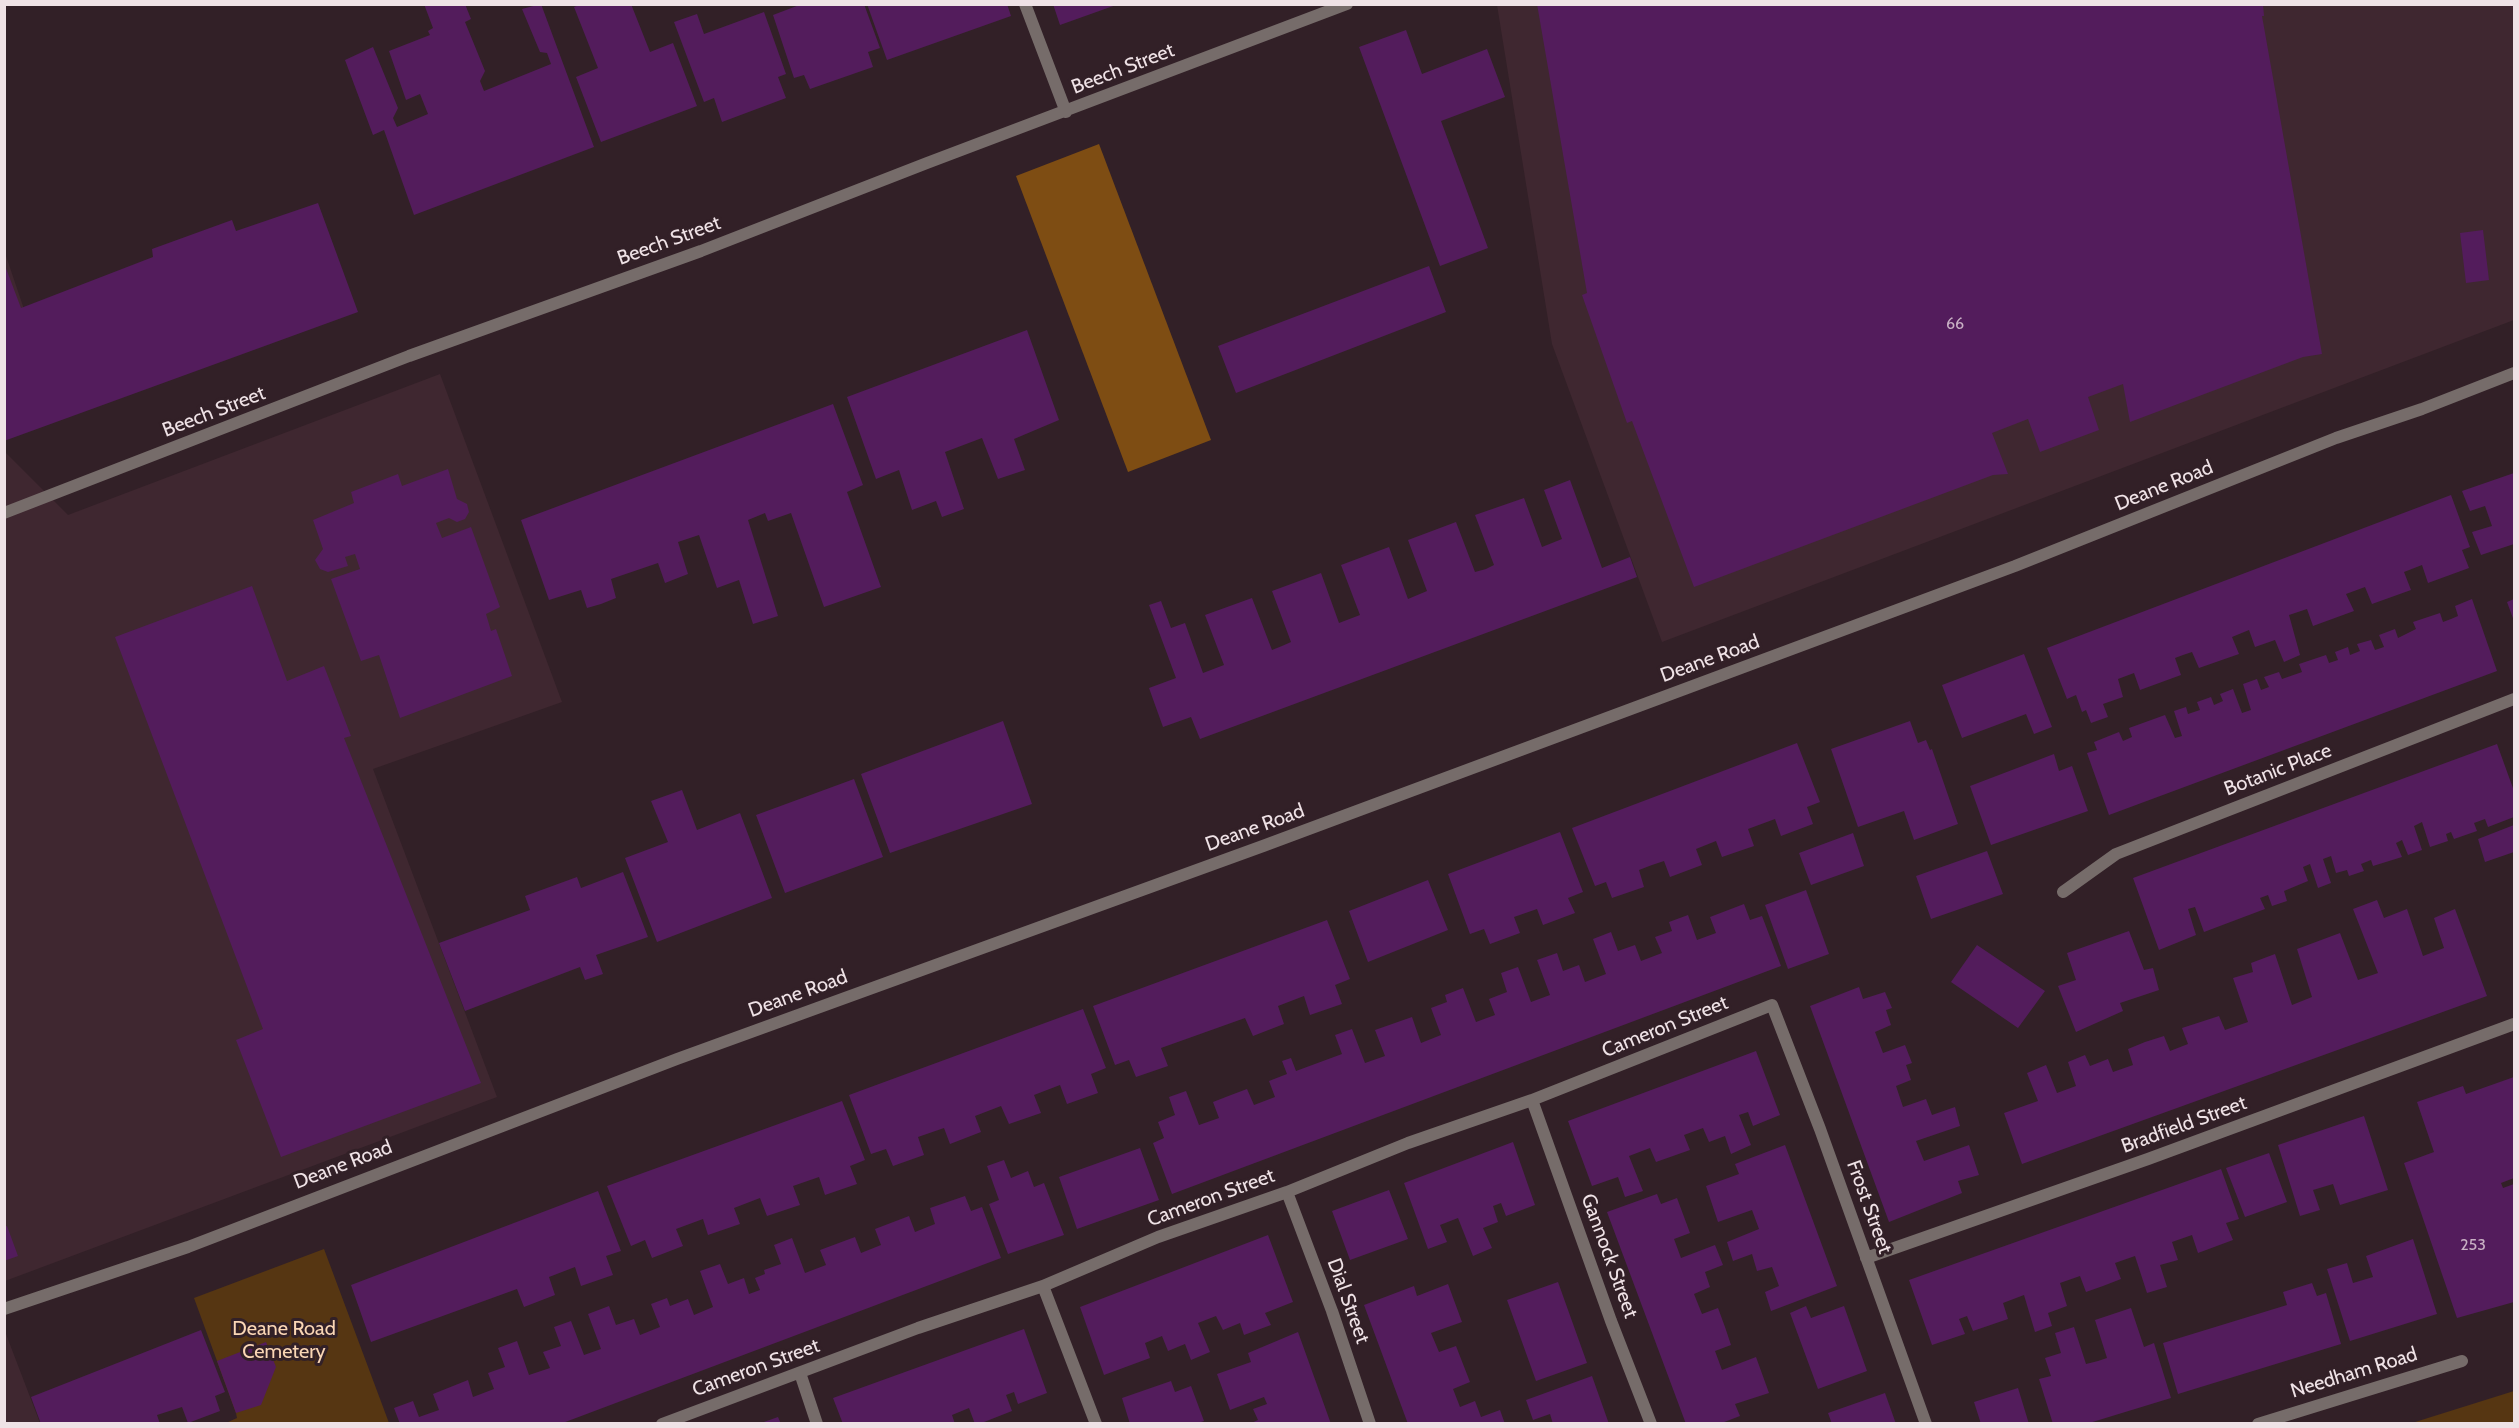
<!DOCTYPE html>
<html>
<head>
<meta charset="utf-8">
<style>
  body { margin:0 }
  #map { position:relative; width:2519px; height:1428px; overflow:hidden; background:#322027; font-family:Cabin,sans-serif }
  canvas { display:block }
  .frame { position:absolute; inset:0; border:6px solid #efe2e6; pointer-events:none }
</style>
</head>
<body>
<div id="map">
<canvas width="2519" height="1428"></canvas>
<div class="frame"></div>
</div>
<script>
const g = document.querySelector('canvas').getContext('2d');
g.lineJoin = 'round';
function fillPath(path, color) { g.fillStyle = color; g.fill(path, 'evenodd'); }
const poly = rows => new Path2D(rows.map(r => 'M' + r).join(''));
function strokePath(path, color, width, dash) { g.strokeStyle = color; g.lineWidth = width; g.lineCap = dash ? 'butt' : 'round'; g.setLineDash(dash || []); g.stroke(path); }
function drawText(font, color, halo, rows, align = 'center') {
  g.font = font + ' Cabin,sans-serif'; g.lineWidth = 6; g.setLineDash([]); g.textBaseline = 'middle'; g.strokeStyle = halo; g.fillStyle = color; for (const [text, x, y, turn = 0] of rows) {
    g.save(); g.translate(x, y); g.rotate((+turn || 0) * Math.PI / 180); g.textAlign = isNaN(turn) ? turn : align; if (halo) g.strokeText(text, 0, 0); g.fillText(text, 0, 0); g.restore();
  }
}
const built = poly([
  [1497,5,2514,5,2514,320,1662,642,1552,344],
  [4,250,27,318,4,326],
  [440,374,562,702,373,769,497,1097,5,1281,4,451,68,515],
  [4,1328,9,1342,40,1423,5,1423]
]);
const green = poly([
  [324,1249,389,1423,226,1423,237,1418,236,1413,194,1298],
  [2514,1391,2514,1423,2412,1423]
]);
const forest = poly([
  [1099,144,1211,440,1128,472,1016,176]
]);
const building = poly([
  [424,4,465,4,471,19,465,22,485,71,480,81,484,91,551,64,547,53,540,52,522,9,541,4,594,147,414,215,384,130,373,135,345,60,373,47,398,108,393,118,397,127,428,114,420,94,406,100,389,51,430,35,428,31,433,28],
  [582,4,631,4,650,52,673,43,697,106,601,142,576,77,598,68,574,7],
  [802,4,864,4,880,48,868,52,873,67,810,89,804,75,794,78,773,15],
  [867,4,1007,4,1011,16,887,60],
  [1053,4,1116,4,1116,5,1060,25],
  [1537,4,2263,4,2264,16,2262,16,2322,354,2303,357,2130,422,2123,384,2088,397,2099,430,2040,452,2028,419,1992,433,2008,474,1993,475,1694,587,1632,421,1627,423,1582,295,1587,293],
  [764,12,786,74,778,77,786,98,722,122,714,98,704,102,674,22,697,14,704,34],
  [1406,30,1422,74,1487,49,1505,97,1441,121,1488,248,1440,266,1359,47],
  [318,203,358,312,4,441,4,263,21,308,153,257,152,249,232,220,236,231],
  [2483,230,2489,280,2466,283,2460,233],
  [1429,266,1446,312,1236,393,1218,346],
  [1027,330,1059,420,1014,439,1025,470,998,479,982,438,945,452,964,509,942,517,936,501,912,510,899,470,876,479,847,397],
  [833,404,863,485,847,492,881,587,824,607,791,513,768,521,765,513,748,520,778,616,753,624,739,580,717,588,699,535,678,542,688,574,665,583,658,563,611,579,616,598,601,604,587,608,581,590,549,600,521,520],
  [448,469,457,499,467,504,469,512,465,519,457,522,449,518,436,523,442,538,471,527,500,607,486,614,491,631,496,629,512,676,400,718,379,655,361,661,331,579,360,569,355,554,345,557,348,566,328,572,320,569,315,560,323,549,313,520,354,503,351,492,398,474,402,486],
  [2514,473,2514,544,2481,555,2472,532,2492,526,2485,506,2470,511,2462,491],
  [1570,480,1602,568,1630,557,1637,577,1200,739,1191,717,1163,727,1149,688,1176,678,1149,605,1161,601,1171,628,1185,623,1203,673,1224,665,1205,615,1252,598,1272,650,1282,646,1291,642,1272,591,1321,573,1339,623,1360,615,1341,565,1389,547,1408,599,1427,591,1408,540,1456,522,1475,572,1486,569,1494,565,1475,515,1524,498,1542,547,1562,539,1544,490],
  [2451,495,2470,547,2462,550,2469,568,2428,583,2422,565,2404,572,2411,590,2372,604,2365,587,2346,594,2354,611,2313,626,2307,609,2289,615,2300,655,2284,662,2275,640,2255,647,2249,630,2232,637,2239,654,2199,668,2192,652,2183,655,2175,658,2181,675,2140,690,2134,673,2118,679,2123,697,2103,704,2108,717,2091,723,2086,710,2082,712,2076,695,2067,699,2047,648],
  [252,586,287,681,324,666,351,736,344,738,481,1083,281,1157,236,1040,263,1029,115,637],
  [2472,599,2497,671,2109,815,2087,753,2097,750,2094,742,2119,732,2123,741,2132,737,2129,728,2165,715,2175,738,2182,736,2174,711,2186,707,2188,714,2200,710,2197,702,2211,697,2214,705,2223,701,2220,694,2233,689,2242,713,2251,710,2243,684,2257,679,2261,690,2269,687,2264,677,2279,672,2282,679,2302,672,2299,664,2326,655,2329,663,2338,660,2335,652,2348,647,2350,655,2360,651,2357,644,2371,640,2375,650,2384,647,2379,635,2395,629,2398,638,2416,629,2413,622,2440,613,2443,622,2451,619,2458,616,2455,606],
  [2514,599,2514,621,2507,602],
  [2024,654,2052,727,2034,734,2026,714,1962,738,1942,685],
  [1003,721,1032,804,890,853,861,774],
  [1910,721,1918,743,1926,740,1930,750,1932,749,1958,824,1914,840,1904,811,1858,827,1831,749],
  [1797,743,1820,802,1807,807,1813,824,1781,836,1775,819,1748,829,1754,846,1722,857,1716,841,1696,849,1702,865,1670,877,1664,861,1652,865,1639,870,1644,887,1612,898,1606,882,1595,886,1572,828],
  [2497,744,2514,791,2514,817,2488,827,2485,819,2474,823,2477,831,2454,839,2451,832,2446,834,2448,841,2430,847,2422,822,2414,826,2422,850,2408,855,2402,840,2396,843,2402,857,2373,866,2371,860,2361,864,2364,871,2349,876,2347,870,2336,873,2331,856,2323,859,2331,883,2318,888,2310,864,2303,867,2308,881,2284,891,2287,901,2272,906,2268,895,2260,898,2265,909,2204,932,2195,907,2188,909,2196,935,2159,950,2133,878],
  [2054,754,2059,771,2072,766,2088,811,1991,845,1970,786],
  [854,779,883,857,785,893,756,815],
  [682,790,697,830,740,813,772,898,657,942,625,858,668,842,651,801],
  [2514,825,2514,852,2485,862,2478,839],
  [1560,832,1583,892,1568,898,1575,913,1543,925,1537,909,1514,917,1520,933,1490,944,1484,929,1470,934,1448,874],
  [1853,833,1864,866,1811,885,1799,853],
  [1987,851,2003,894,1931,919,1916,876],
  [623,872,648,937,596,955,603,974,585,980,580,967,465,1011,439,943,530,910,525,896,577,877,581,888],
  [1428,880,1448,930,1368,962,1349,911],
  [1806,890,1829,954,1788,969,1765,905],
  [2377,900,2384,918,2407,909,2423,956,2444,948,2434,918,2455,909,2487,996,2022,1164,2004,1113,2038,1101,2027,1073,2046,1065,2057,1093,2076,1086,2068,1062,2085,1055,2090,1066,2108,1059,2113,1072,2133,1065,2128,1049,2145,1042,2164,1036,2170,1051,2188,1044,2182,1028,2219,1016,2225,1030,2248,1022,2233,978,2253,972,2251,963,2275,954,2292,1005,2312,997,2297,949,2340,933,2358,980,2378,973,2353,909],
  [1744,904,1750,920,1762,916,1781,966,1172,1194,1153,1143,1164,1138,1158,1122,1175,1115,1169,1097,1186,1091,1199,1125,1219,1118,1213,1102,1231,1095,1247,1089,1254,1105,1275,1097,1269,1081,1287,1074,1282,1061,1291,1058,1296,1071,1342,1054,1335,1035,1352,1029,1365,1063,1385,1056,1375,1030,1412,1017,1421,1043,1441,1035,1431,1008,1447,1002,1445,995,1463,988,1476,1022,1495,1015,1489,999,1507,992,1501,973,1518,967,1531,1002,1550,995,1537,960,1557,953,1563,971,1579,965,1585,982,1606,974,1593,939,1611,932,1618,951,1635,945,1641,961,1662,953,1655,937,1672,931,1669,922,1688,915,1697,940,1716,933,1710,917],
  [1327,920,1350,979,1335,985,1342,1004,1310,1015,1304,996,1278,1006,1284,1024,1253,1036,1245,1018,1161,1048,1168,1066,1136,1077,1129,1060,1115,1065,1093,1006],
  [2129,931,2144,970,2153,968,2159,990,2120,1003,2123,1011,2076,1032,2058,986,2076,980,2067,953],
  [1977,945,2045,991,2018,1028,1951,982],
  [1859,987,1863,999,1885,992,1892,1008,1886,1010,1891,1025,1875,1032,1883,1053,1905,1045,1912,1063,1906,1065,1911,1080,1896,1086,1903,1107,1926,1099,1932,1115,1955,1107,1960,1126,1916,1141,1924,1161,1969,1145,1979,1175,1958,1181,1962,1193,1889,1222,1810,1006],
  [1083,1009,1106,1068,1091,1074,1098,1093,1067,1104,1060,1085,1034,1095,1041,1113,1009,1124,1001,1106,975,1116,981,1132,950,1144,944,1128,918,1137,924,1155,893,1166,886,1149,871,1154,849,1095],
  [1756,1051,1780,1115,1753,1126,1748,1112,1739,1115,1751,1145,1731,1154,1725,1136,1709,1142,1703,1128,1684,1135,1690,1150,1656,1162,1650,1148,1629,1156,1643,1191,1625,1197,1618,1177,1592,1186,1568,1121],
  [2514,1077,2514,1178,2501,1183,2503,1188,2514,1184,2514,1302,2457,1318,2404,1163,2434,1152,2417,1102,2463,1086,2466,1094],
  [842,1101,865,1160,850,1166,857,1184,825,1195,819,1177,793,1186,800,1205,767,1216,760,1198,734,1208,740,1224,708,1235,703,1219,676,1229,683,1246,652,1258,645,1240,631,1246,607,1186],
  [2364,1116,2388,1190,2340,1205,2333,1184,2313,1190,2320,1210,2300,1216,2278,1145],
  [1513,1142,1535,1205,1506,1216,1501,1203,1493,1206,1498,1222,1483,1228,1492,1248,1473,1256,1458,1218,1440,1225,1447,1242,1428,1249,1404,1183],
  [1785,1145,1837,1286,1771,1311,1765,1292,1779,1286,1772,1267,1757,1271,1752,1254,1733,1261,1727,1242,1759,1229,1752,1210,1718,1222,1706,1186,1739,1174,1735,1164],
  [1140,1148,1159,1200,1077,1229,1059,1177],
  [2269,1153,2287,1202,2245,1217,2226,1168],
  [1004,1160,1011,1178,1028,1171,1034,1187,1044,1183,1064,1235,1008,1254,989,1204,999,1200,987,1166],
  [2221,1169,2239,1219,2226,1223,2233,1240,2198,1253,2192,1235,2172,1242,2178,1260,2160,1265,2167,1287,2147,1293,2135,1256,2115,1263,2121,1279,2103,1286,2086,1292,2080,1276,2060,1283,2067,1306,2048,1313,2052,1326,2035,1332,2024,1295,2003,1303,2008,1319,1973,1331,1967,1316,1959,1319,1965,1334,1932,1345,1909,1280],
  [1389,1190,1408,1239,1350,1260,1332,1211],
  [598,1191,621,1251,606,1256,613,1275,581,1286,575,1267,549,1277,555,1295,524,1307,517,1289,371,1342,351,1285],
  [1657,1194,1661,1204,1677,1198,1690,1233,1674,1239,1681,1258,1715,1245,1723,1265,1705,1272,1710,1287,1694,1294,1702,1314,1718,1308,1725,1327,1731,1345,1715,1351,1722,1370,1756,1357,1769,1393,1735,1404,1740,1416,1719,1424,1686,1424,1607,1212],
  [965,1196,971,1211,982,1207,1001,1258,560,1424,400,1424,394,1408,413,1401,419,1417,439,1410,433,1394,468,1380,473,1397,494,1389,488,1373,505,1367,498,1348,517,1341,529,1375,550,1368,543,1352,561,1346,554,1327,571,1321,584,1355,601,1349,588,1314,609,1306,616,1325,634,1319,640,1335,660,1327,651,1304,667,1298,670,1306,688,1299,694,1315,713,1307,700,1271,720,1264,728,1284,744,1278,749,1294,760,1290,755,1278,765,1274,764,1270,781,1264,774,1245,792,1238,805,1273,826,1265,820,1250,855,1237,861,1253,881,1245,875,1229,909,1216,915,1232,935,1224,930,1208],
  [7,1226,18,1256,4,1261,4,1227],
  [1268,1235,1293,1302,1265,1313,1271,1325,1244,1335,1240,1323,1223,1330,1216,1316,1198,1323,1210,1352,1191,1360,1185,1344,1168,1351,1162,1336,1145,1343,1150,1358,1104,1375,1080,1307],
  [2413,1239,2437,1314,2350,1341,2327,1269,2347,1263,2353,1283,2373,1277,2366,1256],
  [1558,1282,1587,1363,1536,1381,1507,1300],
  [2312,1283,2317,1296,2326,1293,2341,1344,2178,1394,2163,1343,2287,1305,2283,1292],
  [1448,1284,1462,1322,1431,1333,1439,1352,1456,1346,1470,1382,1453,1389,1460,1407,1475,1401,1481,1417,1500,1410,1505,1424,1408,1424,1364,1305,1414,1286,1417,1296],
  [1806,1306,1811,1318,1844,1306,1867,1371,1818,1389,1790,1313],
  [2131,1308,2144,1347,2154,1343,2171,1398,2086,1424,2053,1424,2039,1379,2051,1376,2045,1358,2061,1353,2055,1333,2074,1327,2086,1364,2098,1361,2107,1358,2095,1320],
  [1024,1329,1047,1393,1018,1404,1014,1392,1006,1395,1012,1411,979,1424,975,1424,969,1408,952,1415,955,1424,843,1424,833,1398],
  [201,1330,225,1392,215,1396,220,1411,188,1423,182,1407,157,1415,160,1424,41,1424,31,1397],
  [1298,1332,1331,1424,1249,1424,1258,1420,1253,1409,1267,1404,1264,1397,1230,1410,1217,1374,1251,1362,1248,1353],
  [266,1342,276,1367,261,1405,236,1413,217,1361],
  [1592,1376,1609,1424,1553,1424,1550,1414,1533,1420,1526,1400],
  [1171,1381,1175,1392,1191,1386,1204,1421,1195,1424,1130,1424,1122,1398],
  [2018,1388,2029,1424,1981,1424,1974,1402],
  [1885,1393,1896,1424,1832,1424,1828,1413],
  [778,1417,781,1424,761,1424,761,1423]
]);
const minor = poly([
  [1025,4,1066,112],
  [4,513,409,356,701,251,927,163,1347,4],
  [2063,892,2116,854,2514,699],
  [1532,1100,1611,1321,1651,1424],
  [1287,1192,1332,1311,1370,1424],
  [1866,1258,2148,1159,2514,1024],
  [1043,1286,1096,1424],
  [4,1309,188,1247,677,1059,1263,846,2015,566,2336,438,2422,409,2514,373],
  [800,1373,817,1424],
  [662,1424,918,1328,1043,1286,1158,1237,1287,1192,1408,1143,1532,1100,1772,1005,1820,1129,1926,1424],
  [2258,1424,2462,1361]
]);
const numberNames = [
  ["66",1955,324],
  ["253",2473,1245]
];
const streetNames = [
  ["Beech Street",1123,69,-21],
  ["Beech Street",669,241,-20],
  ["Beech Street",214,412,-21],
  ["Deane Road",2164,486,-22],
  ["Deane Road",1710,659,-20],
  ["Botanic Place",2278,770,-21],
  ["Deane Road",1255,828,-20],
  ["Deane Road",798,994,-20],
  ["Cameron Street",1665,1027,-22],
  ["Bradfield Street",2184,1125,-20],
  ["Deane Road",343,1165,-21],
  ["Cameron Street",1211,1198,-20],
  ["Frost Street",1869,1207,70],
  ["Gannock Street",1609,1256,70],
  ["Dial Street",1348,1301,70],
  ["Cameron Street",756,1368,-20],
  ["Needham Road",2354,1373,-17]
];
const parkNames = [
  ["Deane Road",284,1329],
  ["Cemetery",284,1352]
];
fillPath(built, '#3f2730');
fillPath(green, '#563612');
fillPath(forest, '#7e4d13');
fillPath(building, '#531c5c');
strokePath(minor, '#766c6a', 12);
drawText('16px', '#c8b0c4', null, numberNames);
drawText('20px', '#efe2e6', '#322027', streetNames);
drawText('20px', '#fad6b5', '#322027', parkNames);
</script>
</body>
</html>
